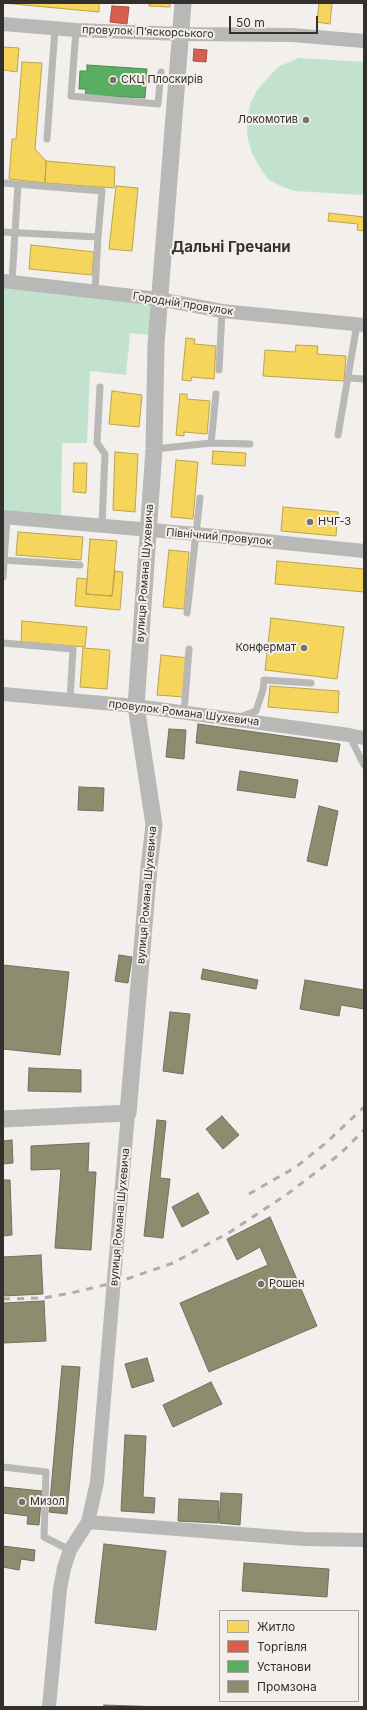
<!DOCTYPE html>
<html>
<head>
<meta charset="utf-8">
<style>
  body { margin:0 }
  #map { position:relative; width:367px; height:1710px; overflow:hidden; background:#f2efec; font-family:Inter,sans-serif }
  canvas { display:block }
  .frame { position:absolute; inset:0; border:4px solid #32302f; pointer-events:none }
  .legend { position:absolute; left:219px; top:1610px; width:140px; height:92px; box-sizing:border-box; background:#f4efea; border:1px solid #a6a39f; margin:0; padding:5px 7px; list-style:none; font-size:12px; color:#32302f }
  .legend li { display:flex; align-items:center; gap:8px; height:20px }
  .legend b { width:20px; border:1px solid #a6a39f }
  .scale { position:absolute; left:229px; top:16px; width:89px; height:18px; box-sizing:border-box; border:2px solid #32302f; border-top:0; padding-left:5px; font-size:12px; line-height:14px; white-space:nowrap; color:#32302f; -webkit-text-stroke:3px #f4efea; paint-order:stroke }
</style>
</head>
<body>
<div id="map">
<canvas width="367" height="1710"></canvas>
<div class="frame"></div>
<ul class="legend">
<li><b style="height:11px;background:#f6d55c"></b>Житло</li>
<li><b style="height:11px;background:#d6604d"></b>Торгівля</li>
<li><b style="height:11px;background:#5aae61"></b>Установи</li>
<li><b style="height:11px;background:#8c8c6e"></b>Промзона</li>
</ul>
<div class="scale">50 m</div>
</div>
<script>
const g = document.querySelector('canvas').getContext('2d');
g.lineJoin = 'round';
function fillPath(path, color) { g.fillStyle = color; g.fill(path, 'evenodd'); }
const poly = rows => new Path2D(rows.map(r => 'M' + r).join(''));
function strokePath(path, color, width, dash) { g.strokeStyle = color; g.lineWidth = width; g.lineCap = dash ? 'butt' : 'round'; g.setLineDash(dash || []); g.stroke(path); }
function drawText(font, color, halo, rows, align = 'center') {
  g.font = font + ' Inter,sans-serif'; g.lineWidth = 4; g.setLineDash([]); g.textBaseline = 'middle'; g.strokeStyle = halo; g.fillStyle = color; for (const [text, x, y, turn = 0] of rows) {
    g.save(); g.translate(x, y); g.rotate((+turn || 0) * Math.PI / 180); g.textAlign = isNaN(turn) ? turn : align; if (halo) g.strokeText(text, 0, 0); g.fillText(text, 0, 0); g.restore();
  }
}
const green = poly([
  [299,58,364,62,364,195,295,191,283,187,269,180,260,168,252,153,248,140,247,126,250,104,257,90,273,72,280,66],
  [3,286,154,303,151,335,130,333,126,375,90,371,87,443,62,443,61,515,3,511]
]);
const homes = poly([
  [3,3,99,3,99,12,3,3],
  [149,3,170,3,170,7,149,6,149,3],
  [319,3,332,3,330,24,317,22,319,3],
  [3,47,19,48,17,72,3,70,3,47],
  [22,62,42,63,35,149,46,161,45,183,9,179,12,139,16,139,22,62],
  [46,161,115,167,114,188,45,183,46,161],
  [116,186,138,188,132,251,109,249,116,186],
  [329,213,364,217,364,231,357,230,358,224,328,221,329,213],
  [31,245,94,252,92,275,29,269,31,245],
  [186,338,195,339,194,344,216,346,214,379,192,377,191,381,182,380,186,338],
  [296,345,318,346,317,354,346,356,344,381,263,376,265,350,295,352,296,345],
  [112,391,142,395,139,427,109,424,112,391],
  [180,394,187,394,187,399,210,401,207,434,184,432,184,436,176,435,180,394],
  [213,451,246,453,245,466,212,464,213,451],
  [115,452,138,454,135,512,113,510,115,452],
  [176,460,198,462,193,519,171,517,176,460],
  [74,463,87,463,86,493,73,492,74,463],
  [283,507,338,512,336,536,281,531,283,507],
  [18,532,83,537,81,560,16,555,18,532],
  [90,539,117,541,112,596,86,594,90,539],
  [169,550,189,552,184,609,163,607,169,550],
  [277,561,364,569,364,592,275,584,277,561],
  [115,571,123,572,120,610,75,606,77,578,87,579,86,594,112,596,115,571],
  [271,618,344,627,337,679,265,670,271,618],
  [22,621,87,627,85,647,21,642,22,621],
  [83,648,110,650,107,689,80,687,83,648],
  [161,655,188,658,184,697,157,695,161,655],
  [270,686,339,691,338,713,268,707,270,686]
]);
const shops = poly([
  [112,6,129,7,127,24,110,22,112,6],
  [194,49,207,50,206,62,193,61,194,49]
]);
const public = poly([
  [87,65,147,69,145,98,85,95,86,89,79,89,80,71,87,71,87,65]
]);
const industry = poly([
  [198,724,340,744,337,762,196,743,198,724],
  [169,729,186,730,184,759,166,757,169,729],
  [240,771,298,780,295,798,237,790,240,771],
  [79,787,104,788,103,811,78,810,79,787],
  [319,806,338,811,327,866,307,861,319,806],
  [119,955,132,957,128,983,115,981,119,955],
  [3,965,69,972,60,1055,3,1049,3,965],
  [203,969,258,980,256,989,201,979,203,969],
  [305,980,364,990,364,1009,341,1005,339,1016,300,1009,305,980],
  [170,1012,190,1014,183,1074,163,1071,170,1012],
  [29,1068,81,1070,81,1092,28,1091,29,1068],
  [222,1116,239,1135,223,1149,206,1129,222,1116],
  [157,1120,166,1121,160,1178,170,1179,163,1238,144,1236,157,1120],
  [12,1140,13,1163,3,1164,3,1141,12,1140],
  [89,1143,88,1172,96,1172,91,1250,55,1248,61,1169,31,1170,31,1146,89,1143],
  [3,1180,10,1180,12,1235,3,1236,3,1180],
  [198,1193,209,1213,182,1227,172,1207,198,1193],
  [270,1217,317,1326,209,1372,180,1303,268,1265,260,1247,237,1260,227,1239,270,1217],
  [41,1255,43,1294,3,1296,3,1257,41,1255],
  [44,1301,46,1341,3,1343,3,1303,44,1301],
  [147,1358,154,1381,132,1388,125,1364,147,1358],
  [62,1366,80,1367,67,1514,49,1512,62,1366],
  [211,1382,222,1404,173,1427,163,1405,211,1382],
  [125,1435,146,1436,143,1497,155,1498,154,1513,121,1511,125,1435],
  [3,1487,42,1491,39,1525,27,1524,28,1516,3,1513,3,1487],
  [221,1493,242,1494,240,1525,219,1523,221,1493],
  [179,1499,219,1501,218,1523,178,1521,179,1499],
  [104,1544,166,1551,156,1630,95,1623,104,1544],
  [3,1546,35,1550,34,1561,21,1559,19,1570,3,1567,3,1546],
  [244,1563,329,1569,327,1597,242,1591,244,1563],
  [104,1705,163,1707,104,1707,104,1705]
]);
const service = poly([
  [76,30,71,96,158,104,161,72],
  [47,139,55,28],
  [3,183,102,191,98,237],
  [3,232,98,237,95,290],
  [12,281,18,184],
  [219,370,222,311],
  [349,378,364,379],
  [100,387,97,443,105,454,102,525],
  [338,435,357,324],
  [211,443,216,394],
  [155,449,211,443,250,444],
  [3,560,80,565],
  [3,577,7,517],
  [187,613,200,498],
  [3,643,73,649,70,700],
  [184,712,189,649],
  [240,717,256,711,263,690,264,680,311,683],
  [349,735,364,765],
  [3,1467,46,1472,44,1537,70,1550]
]);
const minor = poly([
  [3,24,76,30,181,34,292,35,364,41],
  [3,281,159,299,222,311,364,325],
  [3,517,196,534,364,551],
  [3,694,136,706,349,735,364,738],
  [88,1522,304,1539,364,1540],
  [49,1707,60,1589,64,1568,70,1550,88,1522,97,1482,128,1113]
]);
const tertiary = poly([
  [3,1119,128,1113,149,867,154,825,136,706,154,449,156,344,183,3]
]);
const rail = poly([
  [249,1194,296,1167,327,1142,364,1107],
  [3,1299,43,1298,71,1293,121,1281,173,1263,230,1232,286,1195,340,1154,364,1130]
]);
const markers = [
  [113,80,4,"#757371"],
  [306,120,4,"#757371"],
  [310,522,4,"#757371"],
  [304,648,4,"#757371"],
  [261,1284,4,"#757371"],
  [22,1502,4,"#757371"]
];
const streetNames = [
  ["провулок Пʼяскорського",148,32,2],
  ["Городній провулок",183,304,9],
  ["Північний провулок",219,537,5],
  ["вулиця Романа Шухевича",145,573,-86],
  ["провулок Романа Шухевича",184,713,7],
  ["вулиця Романа Шухевича",147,895,-85],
  ["вулиця Романа Шухевича",120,1217,-85]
];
const poiNames = [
  ["СКЦ Плоскирів",121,80],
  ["Локомотив",298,120,"right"],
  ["НЧГ-3",318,522],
  ["Конфермат",296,648,"right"],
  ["Рошен",269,1284],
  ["Мизол",30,1502]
];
const districtNames = [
  ["Дальні Гречани",231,247]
];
fillPath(green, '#c3e2ce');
fillPath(homes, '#f6d55c');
strokePath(homes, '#bba44e', 1);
fillPath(shops, '#d6604d');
strokePath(shops, '#a55244', 1);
fillPath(public, '#5aae61');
strokePath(public, '#4e8852', 1);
fillPath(industry, '#8c8c6e');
strokePath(industry, '#71705b', 1);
strokePath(service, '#b8b8b6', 7);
strokePath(minor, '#b8b8b6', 14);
strokePath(tertiary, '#b8b8b6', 17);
strokePath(rail, '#aeadab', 3, [7, 7]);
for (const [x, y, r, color] of markers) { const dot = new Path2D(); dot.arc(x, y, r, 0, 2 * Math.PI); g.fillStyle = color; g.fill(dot); strokePath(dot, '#f4efea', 1.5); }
drawText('11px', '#32302f', '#f4efea', streetNames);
drawText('11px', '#32302f', '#f4efea', poiNames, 'left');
drawText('bold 15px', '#37332f', '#f4efea', districtNames);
</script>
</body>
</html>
